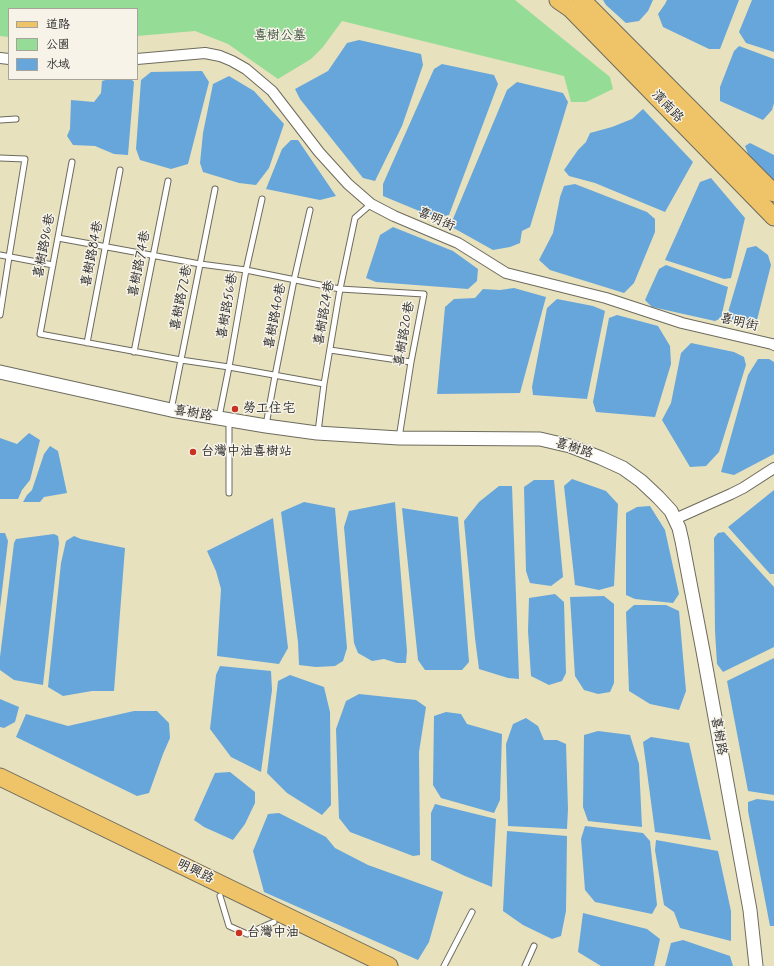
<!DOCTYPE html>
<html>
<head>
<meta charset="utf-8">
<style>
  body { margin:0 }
  #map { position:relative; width:774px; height:966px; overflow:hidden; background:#e7e1be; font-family:Mynerve,"LXGW WenKai TC",sans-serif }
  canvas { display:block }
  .legend { position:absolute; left:8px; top:8px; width:130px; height:72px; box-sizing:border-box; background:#f7f3e8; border:1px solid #a5a39c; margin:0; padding:5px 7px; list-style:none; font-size:12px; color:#2b2b2b }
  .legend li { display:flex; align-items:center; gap:8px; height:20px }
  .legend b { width:20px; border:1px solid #a5a39c }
</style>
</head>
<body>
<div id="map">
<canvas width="774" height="966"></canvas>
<ul class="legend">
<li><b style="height:5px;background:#efc469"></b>道路</li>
<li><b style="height:11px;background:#95dd97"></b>公園</li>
<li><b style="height:11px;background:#67a6da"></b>水域</li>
</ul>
</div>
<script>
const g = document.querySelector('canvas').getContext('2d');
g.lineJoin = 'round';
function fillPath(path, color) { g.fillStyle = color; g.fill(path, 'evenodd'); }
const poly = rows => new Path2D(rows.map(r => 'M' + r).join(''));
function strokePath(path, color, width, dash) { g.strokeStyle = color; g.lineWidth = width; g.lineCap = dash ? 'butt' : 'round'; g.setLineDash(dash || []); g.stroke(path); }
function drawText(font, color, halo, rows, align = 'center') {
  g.font = font + ' Mynerve,"LXGW WenKai TC",sans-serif'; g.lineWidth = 3; g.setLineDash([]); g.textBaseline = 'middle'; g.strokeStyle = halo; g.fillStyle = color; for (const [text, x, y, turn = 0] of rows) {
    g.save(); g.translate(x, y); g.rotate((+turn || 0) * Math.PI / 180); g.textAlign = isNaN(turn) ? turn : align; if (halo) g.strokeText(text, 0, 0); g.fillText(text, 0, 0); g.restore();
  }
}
const green = poly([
  [0,0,515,0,610,77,613,89,586,102,571,102,564,76,342,21,323,47,311,59,278,79,228,44,195,31,137,36,137,9,9,9,9,37,0,36]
]);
const water = poly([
  [603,0,653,0,648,11,639,21,626,23,606,5],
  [667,0,739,0,720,49,709,49,663,27,658,14,665,4],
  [752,0,774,0,774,52,746,43,739,32],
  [359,40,421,54,423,65,402,126,375,181,363,178,300,99,295,89,328,71,347,43],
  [739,46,774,59,774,103,772,110,763,120,720,101,720,87,734,51],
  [442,64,494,75,498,84,449,215,439,217,424,213,383,196,383,184,434,69],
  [202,71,209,82,188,164,171,169,140,160,136,149,141,80,151,72],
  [229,76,254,91,284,124,269,168,256,185,239,183,203,172,200,163,203,133,213,84],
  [109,79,131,79,134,82,128,155,114,154,95,146,73,145,67,136,70,129,71,100,94,102,101,93,102,81],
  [517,82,563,93,568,102,530,227,522,231,520,243,510,247,493,250,450,226,507,90],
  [643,109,693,162,665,212,595,183,569,176,564,170,578,150,586,142,590,133,612,127,632,119],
  [291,140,298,140,336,196,320,200,266,189,282,149],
  [750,143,774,155,774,184,749,156,745,146],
  [711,178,745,218,731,278,724,279,665,260,700,182],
  [575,184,647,212,655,219,655,232,634,283,624,293,550,270,539,260,553,233,560,197,564,186],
  [393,227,453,251,478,269,477,281,468,289,376,282,366,278,380,235],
  [756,246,768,255,771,265,757,320,746,325,735,324,726,319,747,248],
  [666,265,728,287,721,318,715,321,652,307,645,300,659,269],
  [514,288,546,297,520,393,437,394,445,307,454,299,475,298,483,289,500,290],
  [557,299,593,306,605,311,587,399,533,395,532,387,547,308],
  [617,315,658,326,670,346,671,364,655,417,596,412,593,402,609,318],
  [691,343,734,352,744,357,746,365,719,452,706,466,690,467,662,420,671,403,681,353],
  [758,359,769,359,774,362,774,454,734,475,721,472,748,375],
  [29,433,40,440,30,480,22,490,18,499,0,499,0,438,17,444],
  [50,446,58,451,67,493,44,497,40,502,23,502,27,495,32,490,44,454],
  [572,479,606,491,618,504,614,586,599,590,575,585,564,486],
  [534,480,554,480,563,577,551,586,530,583,526,571,524,487],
  [499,486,512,486,519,679,508,678,479,669,475,638,464,521,479,502],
  [774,490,774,574,770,574,728,527],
  [304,502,335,508,347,648,343,661,335,666,316,667,299,665,298,642,281,512],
  [395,502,407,651,406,663,397,663,384,659,372,661,358,653,354,643,344,527,349,511],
  [650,506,665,530,679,594,673,603,635,599,626,595,626,513,637,507],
  [402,508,458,517,469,662,462,670,425,670,418,660],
  [273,518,288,648,279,664,217,656,221,589,216,571,207,551],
  [724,532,774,587,774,647,723,672,717,664,715,631,714,538,718,533],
  [0,533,5,533,8,541,0,608],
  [54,534,58,536,59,543,43,685,14,680,0,670,0,657,14,543,16,539],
  [74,536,81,539,125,548,114,691,92,691,63,696,48,687,61,563,66,541],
  [555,594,564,602,566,673,562,681,549,685,531,676,528,631,529,598],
  [604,596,614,604,614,683,610,692,598,694,584,690,575,676,570,597],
  [634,605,666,605,679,611,686,691,679,710,650,704,629,691,626,612],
  [774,658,774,795,748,791,727,681],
  [220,666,271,671,272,690,261,772,231,757,210,729,216,675],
  [290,675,324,687,330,712,331,805,322,815,287,793,267,773,278,681],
  [359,694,416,700,426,707,419,752,420,855,413,856,350,832,339,818,336,729,346,701],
  [0,699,19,707,15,722,4,728,0,727],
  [134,711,157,711,169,723,170,738,163,754,149,793,137,796,16,737,26,714,68,726],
  [446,712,461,714,467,724,502,734,500,800,494,813,441,798,433,785,434,716],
  [526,718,538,726,544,740,557,740,566,744,568,809,567,829,508,826,506,744,513,724],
  [598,731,630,735,639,764,642,827,588,821,583,807,584,735],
  [651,737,689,743,711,840,655,832,643,742],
  [230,772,255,792,255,803,245,824,233,840,204,827,194,820,215,773],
  [757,799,774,801,774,926,770,926,748,811,748,802],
  [435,804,496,819,492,887,465,876,431,860,431,813],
  [279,813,326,837,335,848,368,865,443,892,429,942,418,960,264,892,253,851,268,814],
  [585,826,643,833,650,841,657,905,652,914,595,902,585,890,581,839],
  [507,831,567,836,566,911,561,936,552,939,523,925,503,911],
  [656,840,718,851,731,911,731,941,680,928,674,912,664,905,655,850],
  [583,913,647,929,660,939,654,966,601,966,578,952],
  [683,940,730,956,733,966,665,966,671,943]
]);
const service = poly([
  [0,120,16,119],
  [0,158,25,159,9,257,0,315],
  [72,162,40,334,181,360,229,367,324,384],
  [58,238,200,264,246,270,340,289,424,294,411,362,399,438],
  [0,255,53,265],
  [87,343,120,170],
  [330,350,411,362],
  [134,352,168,181],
  [171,410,215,189],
  [219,417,229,367,246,270,262,199],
  [229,421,229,493],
  [266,425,275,376,294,280,310,210],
  [318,432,324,384,340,289,355,218,371,204],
  [220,896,229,926,247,934,274,922],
  [444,966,472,912],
  [525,966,534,946]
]);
const minor = poly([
  [0,58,9,59],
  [137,59,205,53,220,56,232,61,246,69,272,91,319,152,348,184,371,204,394,216,458,243,506,273,606,298,682,323,772,344,774,345],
  [675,519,731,494,743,488,774,468]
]);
const tertiary = poly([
  [0,372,171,410,266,426,317,433,399,438,540,439,570,446,601,458,623,468,641,481,658,497,671,511,679,528,682,541,703,651,750,910,756,966]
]);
const primary = poly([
  [558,0,571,9,774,217],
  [582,0,774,193],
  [0,777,389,966]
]);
const markers = [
  [235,409,4,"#c8321e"],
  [193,452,4,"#c8321e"],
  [239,933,4,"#c8321e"]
];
const parkNames = [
  ["喜樹公墓",280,36]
];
const streetNames = [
  ["濱南路",667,107,46],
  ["喜明街",436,220,24],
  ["喜樹路96巷",45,246,-79],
  ["喜樹路84巷",93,254,-79],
  ["喜樹路74巷",140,264,-79],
  ["喜樹路72巷",182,298,-79],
  ["喜樹路56巷",228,306,-80],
  ["喜樹路24巷",325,313,-80],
  ["喜樹路40巷",276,316,-79],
  ["喜明街",739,323,13],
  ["喜樹路20巷",405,334,-80],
  ["喜樹路",193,414,10],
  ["喜樹路",574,449,18],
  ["喜樹路",718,736,80],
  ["明興路",195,872,26]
];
const poiNames = [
  ["勞工住宅",243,409],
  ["台灣中油喜樹站",201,452],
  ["台灣中油",247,933]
];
fillPath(green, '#95dd97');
fillPath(water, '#67a6da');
strokePath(service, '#6d6b5e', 7);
strokePath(minor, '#6d6b5e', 12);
strokePath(tertiary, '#6d6b5e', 15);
strokePath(primary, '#6d6b5e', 19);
strokePath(service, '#fff', 5);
strokePath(minor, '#fff', 10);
strokePath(tertiary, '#fff', 13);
strokePath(primary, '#efc469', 17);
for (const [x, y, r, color] of markers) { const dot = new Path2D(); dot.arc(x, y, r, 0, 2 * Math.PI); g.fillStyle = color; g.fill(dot); strokePath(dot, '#f7f3e8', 1.5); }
drawText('13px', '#465846', '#f7f3e8', parkNames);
drawText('13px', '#2b2b2b', '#f7f3e8', streetNames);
drawText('13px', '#2b2b2b', '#f7f3e8', poiNames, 'left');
</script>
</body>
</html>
